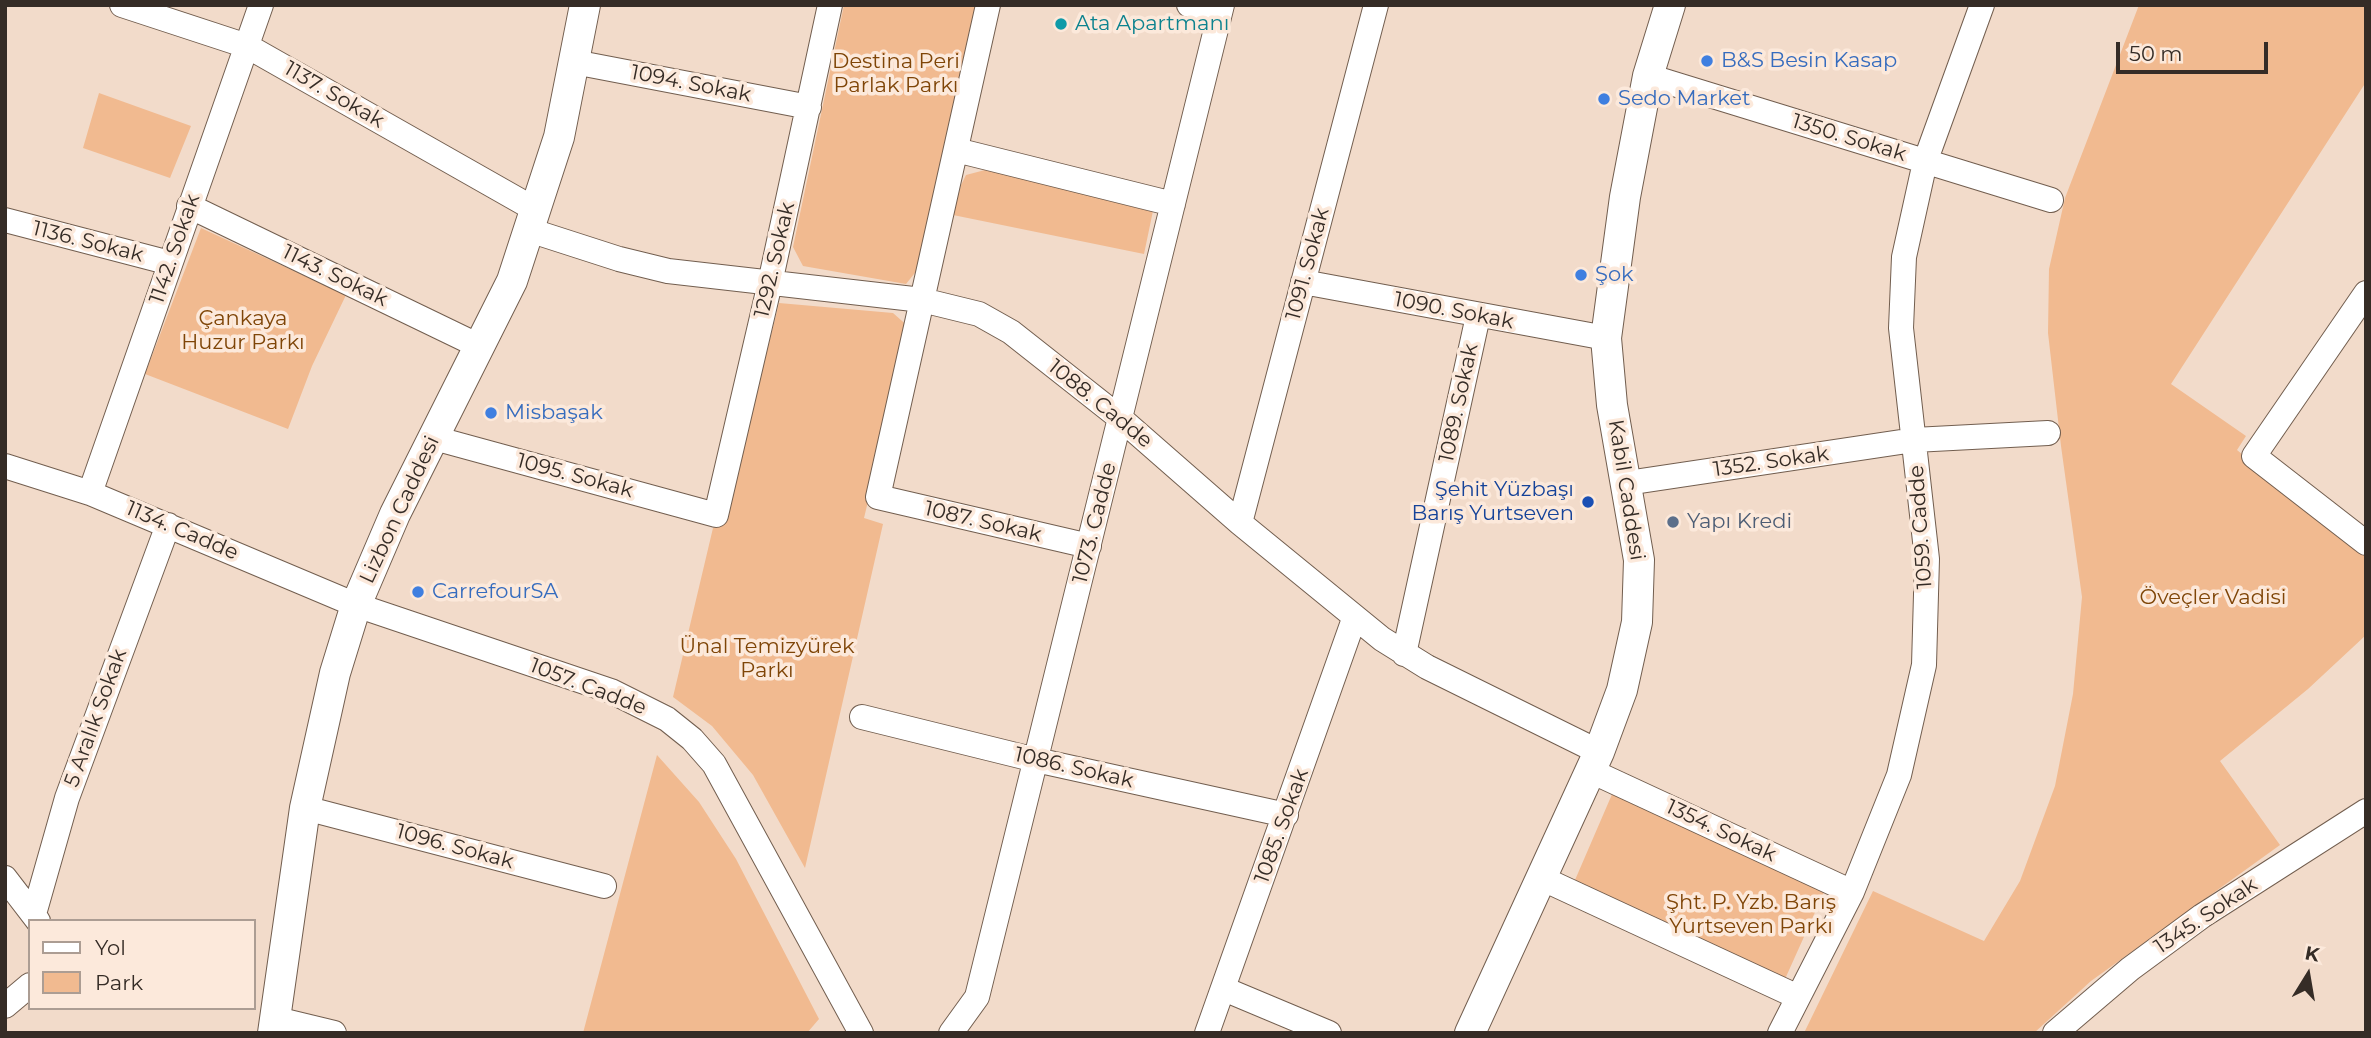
<!DOCTYPE html>
<html>
<head>
<meta charset="utf-8">
<style>
  body { margin:0 }
  #map { position:relative; width:2371px; height:1038px; overflow:hidden; background:#f2dbca; font-family:Montserrat,sans-serif }
  canvas { display:block }
  .frame { position:absolute; inset:0; border:7px solid #352c26; pointer-events:none }
  .legend { position:absolute; left:28px; top:919px; width:228px; height:91px; box-sizing:border-box; background:#fce9db; border:2px solid #ac9d93; margin:0; padding:9px 12px; list-style:none; font-size:21px; color:#352c26 }
  .legend li { display:flex; align-items:center; gap:14px; height:35px }
  .legend b { width:35px; border:2px solid #ac9d93 }
  .north { position:absolute; left:2273px; top:940px; width:70px; height:70px; -webkit-text-stroke:5px #fce9db; paint-order:stroke; rotate:11deg; font-size:19px; font-weight:700; line-height:28px; text-align:center; color:#352c26 }
  .north::after { content:''; display:block; margin:auto; width:24px; height:32px; background:#352c26; clip-path:polygon(50% 0,100% 100%,50% 72%,0 100%) }
  .scale { position:absolute; left:2116px; top:42px; width:152px; height:32px; box-sizing:border-box; border:4px solid #352c26; border-top:0; padding-left:9px; font-size:21px; line-height:24px; white-space:nowrap; color:#352c26; -webkit-text-stroke:5px #fce9db; paint-order:stroke }
</style>
</head>
<body>
<div id="map">
<canvas width="2371" height="1038"></canvas>
<div class="frame"></div>
<ul class="legend">
<li><b style="height:9px;background:#fff"></b>Yol</li>
<li><b style="height:19px;background:#f1ba90"></b>Park</li>
</ul>
<div class="north">K</div>
<div class="scale">50 m</div>
</div>
<script>
const g = document.querySelector('canvas').getContext('2d');
g.lineJoin = 'round';
function fillPath(path, color) { g.fillStyle = color; g.fill(path, 'evenodd'); }
const poly = rows => new Path2D(rows.map(r => 'M' + r).join(''));
function strokePath(path, color, width, dash) { g.strokeStyle = color; g.lineWidth = width; g.lineCap = dash ? 'butt' : 'round'; g.setLineDash(dash || []); g.stroke(path); }
function drawText(font, color, halo, rows, align = 'center') {
  g.font = font + ' Montserrat,sans-serif'; g.lineWidth = 7; g.setLineDash([]); g.textBaseline = 'middle'; g.strokeStyle = halo; g.fillStyle = color; for (const [text, x, y, turn = 0] of rows) {
    g.save(); g.translate(x, y); g.rotate((+turn || 0) * Math.PI / 180); g.textAlign = isNaN(turn) ? turn : align; if (halo) g.strokeText(text, 0, 0); g.fillText(text, 0, 0); g.restore();
  }
}
const green = poly([
  [844,5,980,5,918,269,906,284,803,266,793,247],
  [2139,5,2366,5,2366,82,2171,384,2246,436,2237,450,2366,557,2366,635,2308,689,2220,761,2280,845,2091,981,2034,1033,1804,1033,1873,891,1984,941,2020,881,2055,786,2073,694,2082,597,2061,446,2048,333,2049,269,2065,198],
  [99,93,191,126,170,178,83,148],
  [985,170,1154,206,1144,254,953,215,961,185,966,175],
  [201,228,346,295,312,366,288,429,145,374],
  [779,303,893,313,910,328,864,518,883,524,805,868,753,775,712,726,673,697,713,528,724,524],
  [657,755,699,802,736,859,819,1019,807,1033,583,1033],
  [1613,792,1825,890,1781,988,1572,887]
]);
const minor = poly([
  [122,5,247,46,536,210],
  [988,5,878,497,1089,546],
  [1189,5,1220,13],
  [574,62,809,107],
  [1648,76,2051,200],
  [956,150,1173,204],
  [189,206,481,347],
  [5,220,170,263],
  [529,230,619,259,668,271,922,300,979,314,1011,332,1120,418,1240,523,1382,639,1427,667,1599,752],
  [1303,282,1606,338],
  [2366,293,2254,456,2366,543],
  [434,438,716,515,770,283,830,5],
  [5,466,90,493,356,605,611,691,667,719,692,739,714,764,861,1033],
  [1627,483,1914,440,2048,433],
  [90,493,261,5],
  [1240,523,1376,5],
  [1404,654,1478,316],
  [862,717,1036,760,1286,815],
  [1591,771,1852,892],
  [305,808,604,886],
  [5,878,38,921],
  [1541,878,1798,997],
  [34,914,67,798,168,525],
  [1224,989,1329,1033],
  [5,1006,30,985],
  [276,1019,334,1033],
  [951,1033,977,997,1222,5],
  [1207,1033,1354,619],
  [1780,1033,1852,892,1899,775,1924,665,1927,559,1901,328,1904,257,1925,162,1982,5],
  [2055,1033,2130,969,2202,916,2366,811]
]);
const major = poly([
  [273,1033,305,808,335,673,356,605,395,514,512,281,559,137,585,5],
  [1470,1033,1599,752,1622,690,1637,622,1639,560,1612,405,1606,338,1625,197,1648,76,1670,5]
]);
const markers = [
  [1061,24,7,"#0f9aa8"],
  [1707,61,7,"#3f7fe0"],
  [1604,99,7,"#3f7fe0"],
  [1581,275,7,"#3f7fe0"],
  [491,413,7,"#3f7fe0"],
  [1588,502,7,"#1a4fb4"],
  [1673,522,7,"#5c6f8a"],
  [418,592,7,"#3f7fe0"]
];
const cultureNames = [
  ["Ata Apartmanı",1075,24]
];
const shopNames = [
  ["B&S Besin Kasap",1721,61],
  ["Sedo Market",1618,99],
  ["Şok",1595,275],
  ["Misbaşak",505,413],
  ["CarrefourSA",432,592]
];
const parkNames = [
  ["Destina Peri",896,62],
  ["Parlak Parkı",896,86],
  ["Çankaya",243,319],
  ["Huzur Parkı",243,343],
  ["Öveçler Vadisi",2213,598],
  ["Ünal Temizyürek",767,647],
  ["Parkı",767,671],
  ["Şht. P. Yzb. Barış",1751,903],
  ["Yurtseven Parkı",1751,927]
];
const streetNames = [
  ["1094. Sokak",691,84,11],
  ["1137. Sokak",334,95,30],
  ["1350. Sokak",1849,138,17],
  ["1136. Sokak",88,242,14],
  ["1142. Sokak",175,249,-71],
  ["1292. Sokak",775,260,-77],
  ["1091. Sokak",1308,264,-75],
  ["1143. Sokak",335,276,26],
  ["1090. Sokak",1454,311,11],
  ["1089. Sokak",1459,403,-78],
  ["1088. Cadde",1100,404,39],
  ["1352. Sokak",1771,462,-8],
  ["1095. Sokak",575,476,15],
  ["Kabil Caddesi",1626,490,81],
  ["Lizbon Caddesi",400,510,-65],
  ["1087. Sokak",983,522,13],
  ["1073. Cadde",1095,523,-76],
  ["1059. Cadde",1921,527,-94],
  ["1134. Cadde",182,531,23],
  ["1057. Cadde",588,687,21],
  ["5 Aralık Sokak",96,718,-70],
  ["1086. Sokak",1074,768,13],
  ["1085. Sokak",1282,826,-70],
  ["1354. Sokak",1721,831,25],
  ["1096. Sokak",455,847,15],
  ["1345. Sokak",2206,916,-34]
];
const transitNames = [
  ["Şehit Yüzbaşı",1574,490],
  ["Barış Yurtseven",1574,514]
];
const serviceNames = [
  ["Yapı Kredi",1687,522]
];
fillPath(green, '#f1ba90');
strokePath(minor, '#725e4f', 26);
strokePath(major, '#725e4f', 32);
strokePath(minor, '#fff', 24);
strokePath(major, '#fff', 30);
for (const [x, y, r, color] of markers) { const dot = new Path2D(); dot.arc(x, y, r, 0, 2 * Math.PI); g.fillStyle = color; g.fill(dot); strokePath(dot, '#fce9db', 2.5); }
drawText('21px', '#0d838f', '#fce9db', cultureNames, 'left');
drawText('21px', '#366cbe', '#fce9db', shopNames, 'left');
drawText('21px', '#7f4507', '#fce9db', parkNames);
drawText('21px', '#352c26', '#fce9db', streetNames);
drawText('21px', '#164399', '#fce9db', transitNames, 'right');
drawText('21px', '#4e5e75', '#fce9db', serviceNames, 'left');
</script>
</body>
</html>
